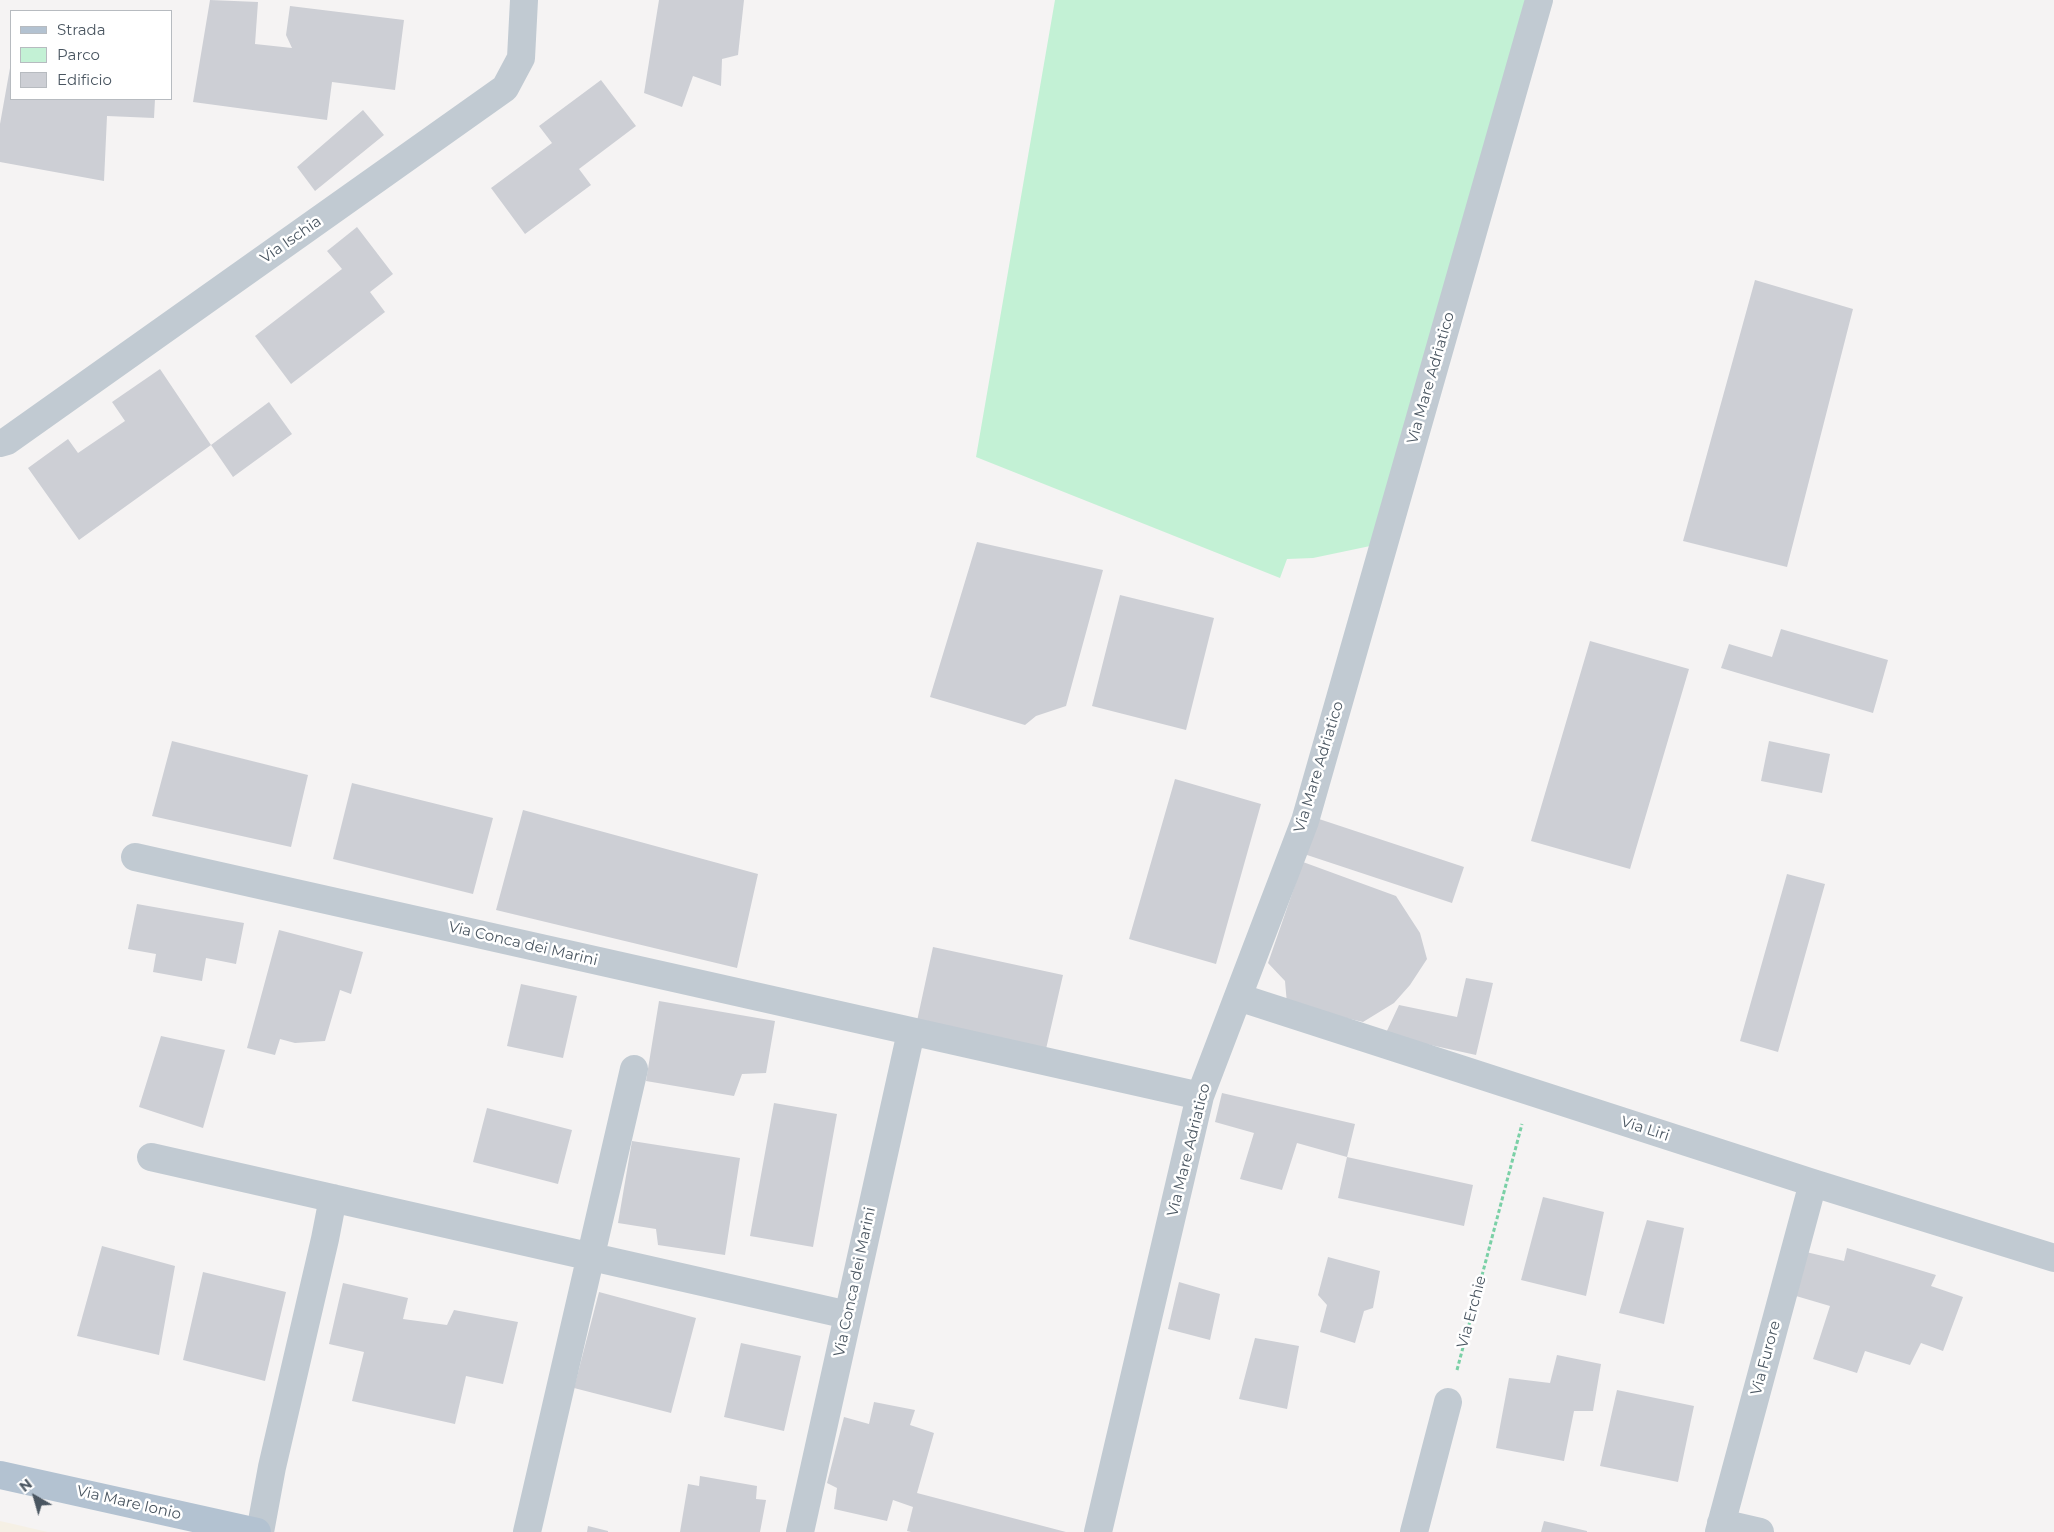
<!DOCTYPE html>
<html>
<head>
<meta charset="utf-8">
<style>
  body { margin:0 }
  #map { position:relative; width:2054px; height:1532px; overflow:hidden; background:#f5f3f3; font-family:Montserrat,sans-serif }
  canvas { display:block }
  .legend { position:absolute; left:10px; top:10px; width:162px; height:90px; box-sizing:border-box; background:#fff; border:1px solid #b7bbc0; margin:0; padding:6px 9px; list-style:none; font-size:15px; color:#4a5661 }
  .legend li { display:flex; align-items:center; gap:10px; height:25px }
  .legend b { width:25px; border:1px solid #b7bbc0 }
  .north { position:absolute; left:10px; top:1472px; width:50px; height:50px; -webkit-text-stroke:4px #fff; paint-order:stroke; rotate:322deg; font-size:14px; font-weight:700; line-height:20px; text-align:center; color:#4a5661 }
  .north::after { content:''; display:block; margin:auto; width:18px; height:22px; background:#4a5661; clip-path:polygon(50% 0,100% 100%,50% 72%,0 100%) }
</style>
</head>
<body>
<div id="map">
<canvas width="2054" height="1532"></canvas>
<ul class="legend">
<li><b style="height:6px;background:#b3c2d1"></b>Strada</li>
<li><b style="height:14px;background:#c3f1d5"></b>Parco</li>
<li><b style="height:14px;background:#cdcfd5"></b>Edificio</li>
</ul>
<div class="north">N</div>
</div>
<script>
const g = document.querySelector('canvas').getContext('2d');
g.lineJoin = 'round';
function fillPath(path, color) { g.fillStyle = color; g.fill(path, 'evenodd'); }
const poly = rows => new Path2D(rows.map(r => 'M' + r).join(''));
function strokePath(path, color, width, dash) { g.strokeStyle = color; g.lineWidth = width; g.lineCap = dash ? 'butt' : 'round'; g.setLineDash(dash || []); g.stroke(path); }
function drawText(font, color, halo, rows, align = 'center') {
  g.font = font + ' Montserrat,sans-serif'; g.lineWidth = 5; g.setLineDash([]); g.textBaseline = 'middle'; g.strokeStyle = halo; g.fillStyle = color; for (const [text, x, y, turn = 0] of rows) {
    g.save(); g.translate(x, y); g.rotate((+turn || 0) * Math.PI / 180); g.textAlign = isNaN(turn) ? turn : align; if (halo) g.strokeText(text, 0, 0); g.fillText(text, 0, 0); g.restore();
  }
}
const green = poly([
  [1055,0,1525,0,1375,545,1313,558,1287,559,1280,578,976,457]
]);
const sand = poly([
  [0,1521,48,1532,0,1532]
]);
const building = poly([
  [210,0,258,2,255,44,292,48,286,35,290,6,404,20,395,90,332,82,327,120,193,102],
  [659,0,744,0,738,55,722,59,721,86,693,76,682,107,644,93],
  [10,68,11,99,155,99,154,118,107,116,104,181,0,162,0,124],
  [601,80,636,126,579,169,591,185,525,234,491,188,552,143,539,126],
  [363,110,384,135,315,191,297,167],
  [357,227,393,274,370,292,385,312,291,384,255,336,342,269,327,251],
  [1755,280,1853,309,1787,567,1683,541],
  [160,369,211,445,79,540,28,468,68,439,78,453,125,421,112,402],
  [269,402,292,434,233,477,211,445],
  [977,542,1103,570,1066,706,1036,716,1025,725,930,697],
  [1120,595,1214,618,1186,730,1092,706],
  [1781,629,1888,660,1873,713,1721,668,1729,644,1772,657],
  [1590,641,1689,669,1630,869,1531,841],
  [172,741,308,775,291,847,152,816],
  [1769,741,1830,754,1822,793,1761,781],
  [1175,779,1261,804,1216,964,1129,939],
  [352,783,493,818,473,894,333,859],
  [523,810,758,874,737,968,496,910],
  [1316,818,1464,867,1452,903,1304,854],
  [1303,862,1396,896,1420,933,1427,959,1410,985,1394,1003,1363,1022,1287,1004,1285,981,1268,963],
  [1787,874,1825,884,1778,1052,1740,1041],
  [137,904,244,923,236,964,206,958,202,981,153,972,156,954,128,949],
  [279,930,363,952,351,994,340,990,325,1041,295,1043,280,1039,275,1055,247,1048],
  [933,947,1063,975,1046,1049,917,1021],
  [1466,978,1493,983,1476,1055,1385,1035,1399,1005,1457,1017],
  [521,984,577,996,563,1058,507,1046],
  [659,1001,775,1021,766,1073,742,1074,734,1096,646,1081],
  [161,1036,225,1050,203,1128,139,1107],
  [1222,1093,1355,1124,1347,1157,1297,1143,1282,1190,1240,1179,1254,1133,1215,1122],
  [774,1103,837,1114,813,1247,750,1236],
  [487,1108,572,1130,558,1184,473,1162],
  [632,1141,740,1158,725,1255,658,1245,656,1229,618,1223],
  [1347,1157,1473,1185,1464,1226,1338,1198],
  [1543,1197,1604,1212,1586,1296,1521,1280],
  [1647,1220,1684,1228,1664,1324,1619,1313],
  [102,1246,175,1266,159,1355,77,1336],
  [1847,1248,1936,1275,1931,1286,1963,1297,1943,1351,1921,1343,1910,1365,1865,1351,1857,1373,1813,1359,1830,1306,1796,1296,1806,1252,1844,1261],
  [1328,1257,1380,1271,1373,1308,1364,1311,1355,1343,1320,1332,1327,1305,1318,1295],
  [203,1272,286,1292,265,1381,183,1360],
  [1179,1282,1220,1294,1210,1340,1168,1329],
  [343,1283,408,1298,403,1319,447,1325,454,1310,518,1322,503,1384,466,1376,455,1424,352,1401,364,1352,329,1344],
  [599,1292,696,1318,671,1413,574,1388],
  [1255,1338,1299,1346,1287,1409,1239,1399],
  [741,1343,801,1356,784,1431,724,1417],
  [1557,1355,1601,1364,1593,1411,1574,1411,1564,1461,1496,1448,1509,1378,1550,1383],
  [1617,1390,1694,1406,1678,1482,1600,1466],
  [874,1402,915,1410,910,1425,934,1433,917,1493,1066,1532,911,1532,907,1531,913,1507,893,1500,887,1521,834,1509,837,1488,827,1483,844,1417,869,1424],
  [700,1476,757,1486,756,1499,766,1500,760,1532,680,1532,688,1484,699,1486],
  [1544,1521,1587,1531,1587,1532,1541,1532],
  [588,1526,608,1531,608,1532,587,1532]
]);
const path = poly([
  [1457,1370,1522,1124]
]);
const minor = poly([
  [0,443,7,441,505,88,521,58,524,0],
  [135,857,1200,1096],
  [1238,997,1813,1183,2054,1258],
  [151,1157,848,1315],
  [1721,1523,1760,1532],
  [260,1532,272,1467,325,1239,333,1198],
  [527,1532,634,1069],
  [800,1532,911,1032],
  [1098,1532,1200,1096,1305,821,1539,0],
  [1414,1532,1448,1402],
  [1719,1532,1813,1183]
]);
const major = poly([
  [0,1475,257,1532]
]);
const streetNames = [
  ["Via Ischia",291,240,-35],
  ["Via Mare Adriatico",1431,378,-74],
  ["Via Mare Adriatico",1319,767,-73],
  ["Via Conca dei Marini",523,944,13],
  ["Via Liri",1645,1129,18],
  ["Via Mare Adriatico",1189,1150,-76],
  ["Via Conca dei Marini",855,1282,-78],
  ["Via Erchie",1472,1312,-75],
  ["Via Furore",1766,1358,-75],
  ["Via Mare Ionio",129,1503,13]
];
fillPath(green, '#c3f1d5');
fillPath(sand, '#f5f0e5');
fillPath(building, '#cdcfd5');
strokePath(path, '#7ad0a6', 3, [4, 2.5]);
strokePath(minor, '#c1cad2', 28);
strokePath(major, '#b3c2d1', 28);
drawText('15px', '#4a5661', '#fff', streetNames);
</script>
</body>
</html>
